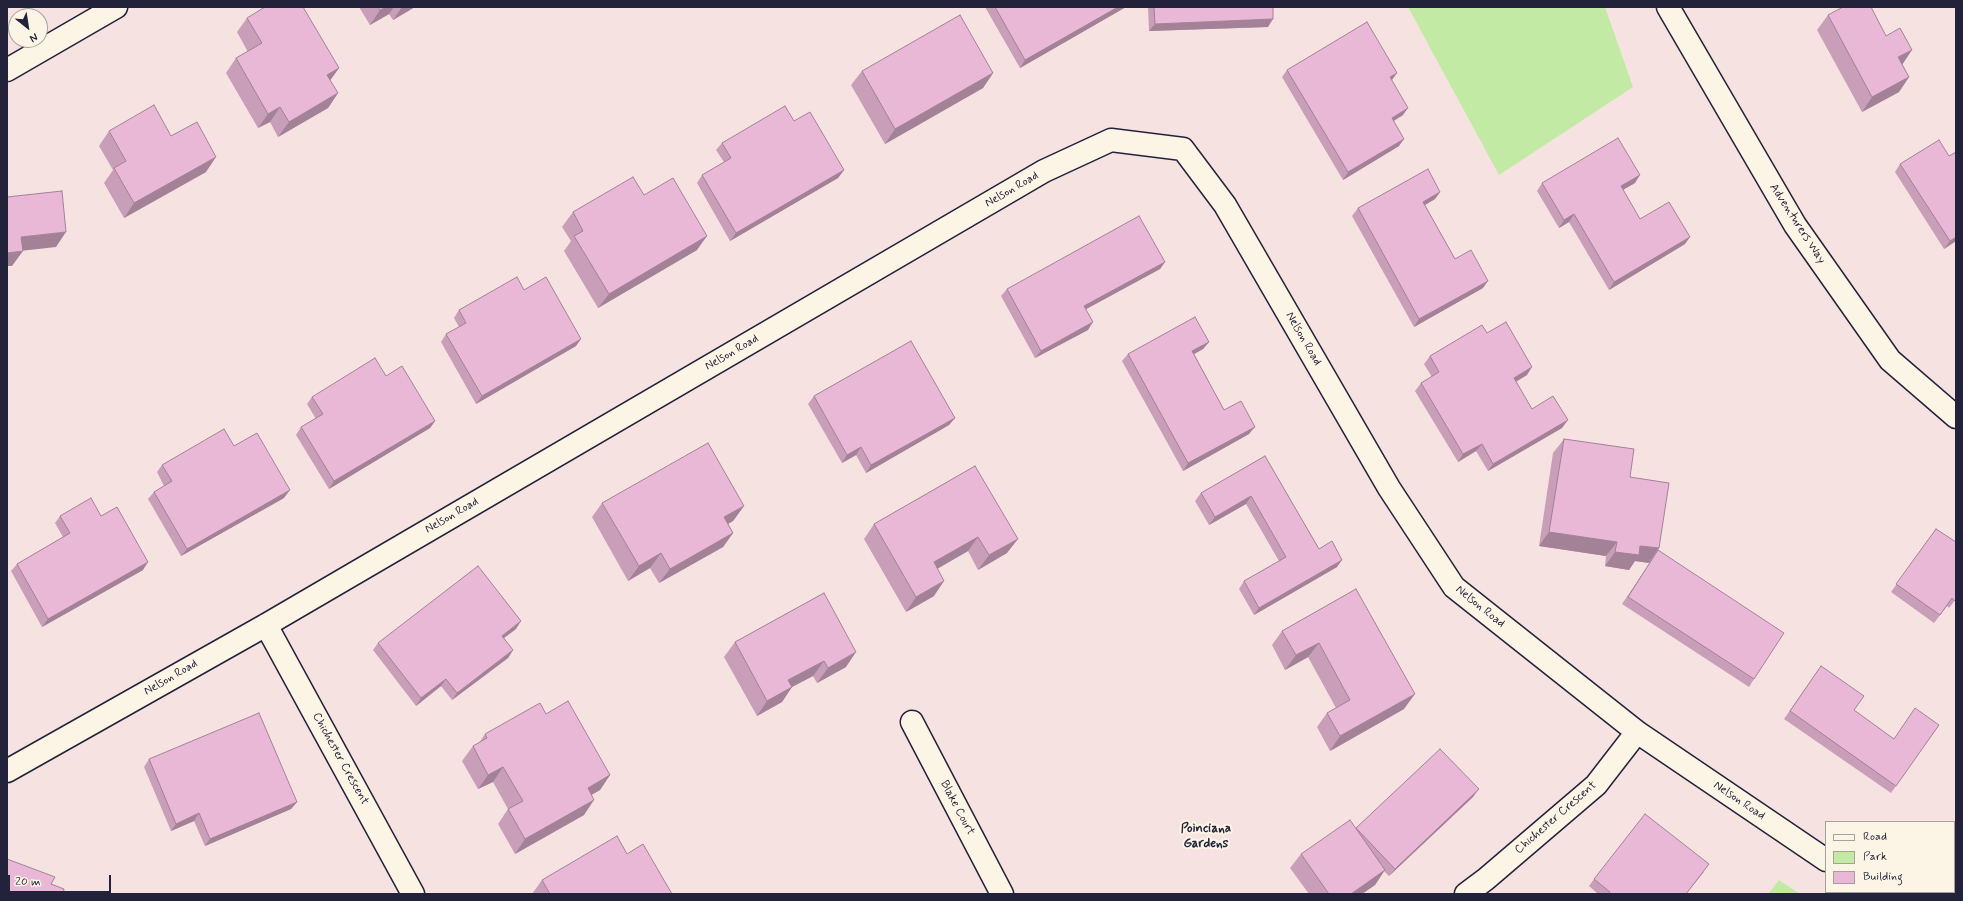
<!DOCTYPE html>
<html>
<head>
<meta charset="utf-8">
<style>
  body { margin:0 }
  #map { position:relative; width:1963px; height:901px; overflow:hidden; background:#f6e3e1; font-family:Mynerve,sans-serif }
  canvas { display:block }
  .frame { position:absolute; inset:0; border:8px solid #22223b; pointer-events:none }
  .legend { position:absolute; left:1825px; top:821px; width:130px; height:72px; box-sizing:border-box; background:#fcf5e5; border:1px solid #a5a1a1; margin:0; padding:5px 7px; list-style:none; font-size:12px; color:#22223b }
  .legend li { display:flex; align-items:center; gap:8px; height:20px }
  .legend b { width:20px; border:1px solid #a5a1a1 }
  .north { position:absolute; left:8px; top:8px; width:40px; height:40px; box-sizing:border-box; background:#fcf5e5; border:1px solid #a5a1a1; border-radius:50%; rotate:150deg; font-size:11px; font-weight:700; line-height:16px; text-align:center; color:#22223b }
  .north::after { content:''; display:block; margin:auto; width:14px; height:18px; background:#22223b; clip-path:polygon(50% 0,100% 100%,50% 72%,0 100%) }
  .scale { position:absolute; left:8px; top:875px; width:103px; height:18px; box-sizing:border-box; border:2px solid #22223b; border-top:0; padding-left:5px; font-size:12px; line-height:14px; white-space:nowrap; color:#22223b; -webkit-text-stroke:3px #fcf5e5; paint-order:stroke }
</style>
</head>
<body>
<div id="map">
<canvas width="1963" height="901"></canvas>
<div class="frame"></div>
<ul class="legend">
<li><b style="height:5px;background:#fcf5e5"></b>Road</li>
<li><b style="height:11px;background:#c3eaa5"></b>Park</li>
<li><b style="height:11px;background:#e9b8d7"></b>Building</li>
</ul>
<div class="north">N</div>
<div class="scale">20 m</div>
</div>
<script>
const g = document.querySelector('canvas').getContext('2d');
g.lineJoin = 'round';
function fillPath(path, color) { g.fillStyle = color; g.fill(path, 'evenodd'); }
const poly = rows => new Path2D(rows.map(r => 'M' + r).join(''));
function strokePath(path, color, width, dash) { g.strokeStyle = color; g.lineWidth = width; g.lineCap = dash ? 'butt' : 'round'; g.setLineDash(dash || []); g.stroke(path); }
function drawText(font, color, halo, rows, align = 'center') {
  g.font = font + ' Mynerve,sans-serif'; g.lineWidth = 4; g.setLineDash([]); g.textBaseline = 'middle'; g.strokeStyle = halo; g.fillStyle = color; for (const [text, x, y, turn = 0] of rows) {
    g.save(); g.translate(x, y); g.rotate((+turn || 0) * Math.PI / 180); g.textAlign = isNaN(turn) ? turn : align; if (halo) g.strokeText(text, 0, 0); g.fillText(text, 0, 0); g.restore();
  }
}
const green = poly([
  [1408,7,1605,7,1633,87,1499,175],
  [1779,880,1800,894,1768,894]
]);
const minor = poly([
  [1668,7,1795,225,1890,360,1956,417],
  [7,70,116,7],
  [266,625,413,894],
  [912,722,1002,894],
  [7,771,266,625,1044,171,1111,140,1183,149,1225,205,1389,488,1454,587,1637,732,1826,860],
  [1873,892,1876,894],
  [1466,894,1486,879,1596,785,1637,732]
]);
const wall = poly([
  [359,7,415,7,393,20,389,14,370,25],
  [985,7,1126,7,1020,68],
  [1148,7,1273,7,1268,27,1149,31],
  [1828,15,1902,64,1909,77,1899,92,1862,112,1817,30],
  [247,18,339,68,330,80,338,93,328,108,278,137,270,122,258,128,226,73,236,58,248,52,237,32],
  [1287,70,1392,80,1403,115,1394,121,1399,146,1343,180,1282,77],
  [862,71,993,73,983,88,885,144,851,85],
  [794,121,844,170,838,178,730,241,697,183,702,175,724,162,716,150,722,143],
  [109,131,171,136,206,172,124,218,104,183,113,170,99,146],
  [1956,152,1956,241,1944,249,1895,172,1900,164,1949,156],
  [1542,183,1635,183,1623,190,1640,219,1685,244,1609,290,1569,222,1559,228,1537,191],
  [1440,192,1435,199,1425,205,1455,259,1483,288,1414,327,1352,216,1358,208],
  [644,195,697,250,598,308,564,251,571,241,562,227,573,212],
  [1165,262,1160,269,1086,309,1088,330,1035,358,1001,296,1007,289],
  [524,290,576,346,476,404,441,342,446,334,459,327,454,318,459,310],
  [1487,333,1527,375,1516,382,1532,409,1562,428,1488,471,1476,451,1458,462,1415,391,1421,383,1432,377,1424,364,1430,356],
  [1209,342,1203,349,1194,354,1224,410,1249,434,1183,471,1122,361,1128,354],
  [386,376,435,421,430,428,329,489,296,435,301,427,316,419,307,404,312,397],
  [814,396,955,418,949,425,866,473,856,455,842,463,808,404],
  [1564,439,1630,477,1659,548,1649,563,1635,561,1629,570,1605,566,1606,556,1539,546,1553,453],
  [234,446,284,498,181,556,148,499,154,492,164,486,157,472,162,465],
  [1265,456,1319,549,1337,567,1254,615,1239,589,1244,581,1279,561,1246,504,1209,525,1195,501,1201,493],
  [975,466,1007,553,978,570,968,551,937,569,934,596,906,612,864,539,874,524],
  [602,503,744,506,733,521,728,524,733,533,723,547,659,583,650,568,628,581,592,517],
  [60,516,101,516,143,570,42,627,11,571,17,564,63,537,55,523],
  [1936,529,1956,599,1949,608,1947,606,1934,623,1891,592],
  [1653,558,1754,679,1749,687,1622,604],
  [1356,589,1404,709,1330,751,1317,727,1327,713,1336,708,1308,657,1285,670,1272,645,1282,631],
  [824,593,846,667,817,683,813,676,792,687,782,702,757,716,724,657,735,642],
  [516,629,504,638,513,650,508,658,452,700,441,686,416,706,373,650,378,643],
  [1821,666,1854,711,1894,739,1939,725,1891,793,1784,719],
  [546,714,610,775,600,790,591,795,584,815,515,854,498,824,508,809,493,782,478,789,462,761,473,746,479,743,485,734],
  [149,759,297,802,291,809,205,846,194,821,171,831,144,767],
  [1473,797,1389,876,1384,871,1375,885,1362,894,1309,894,1290,868,1301,854,1356,828],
  [627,854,672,894,532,894,542,880],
  [1704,872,1686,894,1598,894,1589,886,1594,879]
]);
const shadedWall = poly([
  [386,7,394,7,389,14,370,25,380,10],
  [402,7,415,7,393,20],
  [1118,7,1126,7,1020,68,1025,60],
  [1273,19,1268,27,1149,31,1155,24],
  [1912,50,1902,65,1898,57],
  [339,68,329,82,327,75],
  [993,73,983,88,885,144,895,129],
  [1397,73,1392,80,1390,77],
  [1909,77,1899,92,1862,112,1872,97],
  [338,93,328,108,278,137,289,122],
  [280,107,270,122,258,128,268,114],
  [1408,108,1403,115,1386,125,1392,118],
  [1404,139,1399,146,1343,180,1348,172],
  [216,157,206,172,124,218,134,203],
  [844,170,838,178,730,241,736,233],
  [1640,175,1635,183,1615,194,1621,186],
  [1440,192,1435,199,1418,209,1423,202],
  [1574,214,1569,222,1559,228,1564,220],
  [66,232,56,247,11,252,21,237],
  [707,236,697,250,598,308,609,294],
  [1690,237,1685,244,1609,290,1614,282],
  [1956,237,1956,241,1944,249,1950,241],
  [23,251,12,266,7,266,7,253],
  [1165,262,1160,269,1079,313,1084,306],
  [1488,281,1483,288,1414,327,1419,319],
  [1093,322,1088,330,1035,358,1041,351],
  [581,339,576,346,476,404,482,396],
  [1209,342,1203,349,1187,358,1192,351],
  [1532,367,1527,375,1508,386,1514,378],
  [955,418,949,425,866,473,871,465],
  [1568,420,1562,428,1488,471,1493,464],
  [435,421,430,428,329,489,334,481],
  [1255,427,1249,434,1183,471,1188,463],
  [1482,444,1476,451,1458,462,1463,454],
  [861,447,856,455,842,463,847,455],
  [290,490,284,498,181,556,187,549],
  [1251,496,1246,504,1209,525,1215,517],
  [744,506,733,521,714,532,724,517],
  [1549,532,1617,542,1606,556,1539,546],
  [733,533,723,547,659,583,670,569],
  [978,537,968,551,923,577,934,562],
  [1018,539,1007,553,978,570,989,555],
  [1640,546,1659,548,1649,563,1635,561,1629,570,1605,566,1615,552],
  [661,553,650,568,628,581,639,566],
  [1342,560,1337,567,1254,615,1259,608],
  [148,562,143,570,42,627,48,619],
  [944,581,934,596,906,612,916,597],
  [521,621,516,629,497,643,502,636],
  [1319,643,1308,657,1285,670,1296,655],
  [513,650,508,658,452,700,457,693],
  [856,652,846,667,817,683,828,668],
  [824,661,813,676,792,687,782,702,757,716,767,701,788,680],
  [446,679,441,686,416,706,421,698],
  [1415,694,1404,709,1330,751,1340,736],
  [503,767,493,782,478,789,488,775],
  [610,775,600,790,577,803,588,788],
  [1479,789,1473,797,1389,876,1395,869],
  [594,800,584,815,515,854,525,839],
  [297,802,291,809,205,846,210,839],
  [199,813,194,821,171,831,176,824],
  [1385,870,1375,885,1362,894,1351,894]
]);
const building = poly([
  [265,7,303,7,339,68,327,75,338,93,289,122,280,107,268,114,236,58,262,43,247,18,265,7],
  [378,7,386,7,380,10,378,7],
  [995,7,1118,7,1025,60,995,7],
  [1154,7,1273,7,1273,19,1155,24,1154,7],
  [1843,7,1871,7,1886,36,1900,28,1912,50,1898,57,1909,77,1872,97,1828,15,1843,7],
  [960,15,993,73,895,129,862,71,960,15],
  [1367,22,1397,73,1390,77,1408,108,1392,118,1404,139,1348,172,1287,70,1367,22],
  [154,105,171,136,197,122,216,157,134,203,114,168,126,161,109,131,154,105],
  [785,106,794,121,810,112,844,170,736,233,702,175,731,158,722,143,785,106],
  [1618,138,1640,175,1621,186,1640,219,1669,202,1690,237,1614,282,1574,214,1564,220,1542,183,1618,138],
  [1939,140,1949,156,1956,152,1956,237,1950,241,1900,164,1939,140],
  [1428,169,1440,192,1423,202,1455,259,1471,250,1488,281,1419,319,1358,208,1428,169],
  [633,177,644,195,673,178,707,236,609,294,574,236,583,231,573,212,633,177],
  [62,191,66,232,21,237,23,251,7,253,7,197,62,191],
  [1139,216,1165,262,1084,306,1093,322,1041,351,1007,289,1139,216],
  [517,277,524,290,546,277,581,339,482,396,446,334,466,323,459,310,517,277],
  [1195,317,1209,342,1192,351,1224,410,1241,401,1255,427,1188,463,1128,354,1195,317],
  [1506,322,1532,367,1514,378,1532,409,1553,396,1568,420,1493,464,1482,444,1463,454,1421,383,1439,372,1430,356,1482,325,1487,333,1506,322],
  [911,341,955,418,871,465,861,447,847,455,814,396,911,341],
  [375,358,386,376,402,366,435,421,334,481,301,427,323,414,312,397,375,358],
  [224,429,234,446,257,433,290,490,187,549,154,492,172,481,162,465,224,429],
  [1564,439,1634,449,1630,477,1669,483,1659,548,1640,546,1639,555,1615,552,1617,542,1549,532,1564,439],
  [708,443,744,506,724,517,733,533,670,569,661,553,639,566,602,503,708,443],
  [1265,456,1319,549,1332,541,1342,560,1259,608,1244,581,1286,557,1251,496,1215,517,1201,493,1265,456],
  [975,466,1018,539,989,555,978,537,934,562,944,581,916,597,874,524,975,466],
  [91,498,101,516,117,507,148,562,48,619,17,564,70,533,60,516,91,498],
  [1936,529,1956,542,1956,599,1955,601,1952,598,1940,615,1896,584,1936,529],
  [1658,550,1784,633,1754,679,1628,597,1658,550],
  [478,566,521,621,502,636,513,650,457,693,446,679,421,698,378,643,478,566],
  [1356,589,1415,694,1340,736,1327,713,1350,700,1319,643,1296,655,1282,631,1356,589],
  [824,593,856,652,828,668,824,661,788,680,792,687,767,701,735,642,824,593],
  [1821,666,1864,696,1854,710,1894,739,1915,708,1939,725,1896,786,1790,711,1821,666],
  [568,701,610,775,588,788,594,800,525,839,508,809,523,801,503,767,488,775,473,746,487,738,485,734,540,703,546,714,568,701],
  [259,713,297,802,210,839,199,813,176,824,149,759,259,713],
  [1440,749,1479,789,1395,869,1356,828,1440,749],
  [1645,814,1709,864,1686,894,1609,894,1610,892,1594,879,1645,814],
  [1350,820,1385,870,1351,894,1329,894,1301,854,1350,820],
  [617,836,627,854,643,844,672,894,550,894,542,880,617,836],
  [7,859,55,877,51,884,64,889,63,894,7,894,7,859]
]);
const streetNames = [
  ["Nelson Road",1012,190,-30],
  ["Adventurers Way",1797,224,57],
  ["Nelson Road",1303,339,60],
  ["Nelson Road",732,353,-30],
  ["Nelson Road",452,516,-30],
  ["Nelson Road",1480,607,39],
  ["Nelson Road",171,678,-30],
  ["Chichester Crescent",340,759,61],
  ["Nelson Road",1739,801,34],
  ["Blake Court",957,808,62],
  ["Chichester Crescent",1556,818,-41]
];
const neighbourhoodNames = [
  ["Poinciana",1206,829],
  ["Gardens",1206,844]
];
fillPath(green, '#c3eaa5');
strokePath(minor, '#22223b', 25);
strokePath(minor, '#fcf5e5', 22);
fillPath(wall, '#c89eb9');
fillPath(shadedWall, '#a38196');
fillPath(building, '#e9b8d7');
strokePath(building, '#a38196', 1);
drawText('12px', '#22223b', '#fcf5e5', streetNames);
drawText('bold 13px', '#22223b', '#fcf5e5', neighbourhoodNames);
</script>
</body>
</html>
